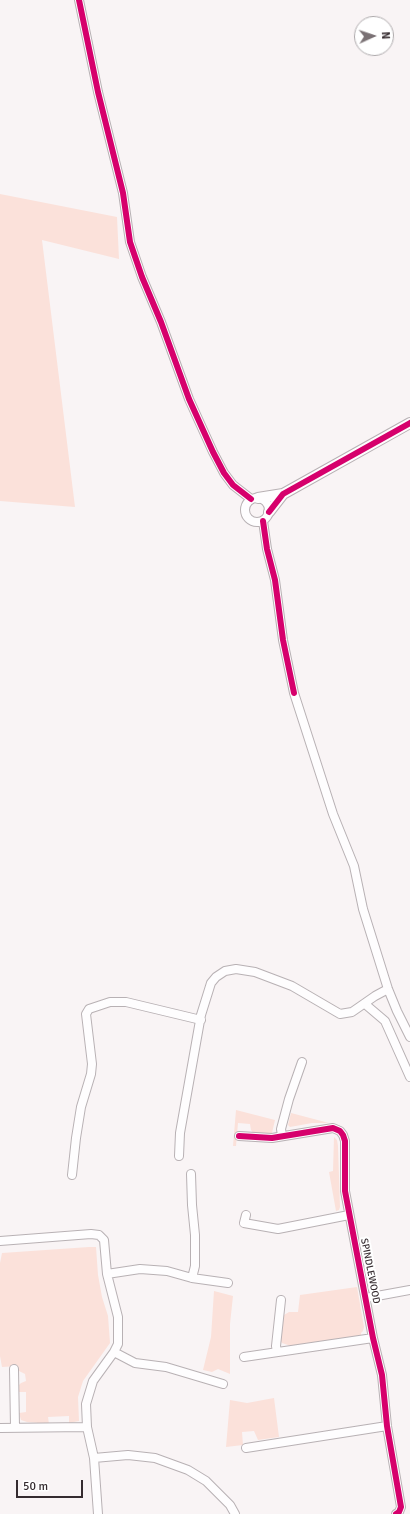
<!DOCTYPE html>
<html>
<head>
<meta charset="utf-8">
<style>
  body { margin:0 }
  #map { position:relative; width:410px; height:1514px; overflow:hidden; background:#f9f4f5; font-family:Signika,sans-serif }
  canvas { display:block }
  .north { position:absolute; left:354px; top:16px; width:40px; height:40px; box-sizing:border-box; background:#fff; border:1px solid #aeaaac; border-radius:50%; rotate:87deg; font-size:11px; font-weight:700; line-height:16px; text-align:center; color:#352b2f }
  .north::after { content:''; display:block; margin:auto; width:14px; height:18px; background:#7a7174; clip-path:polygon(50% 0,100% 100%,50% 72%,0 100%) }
  .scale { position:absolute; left:16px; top:1480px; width:67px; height:18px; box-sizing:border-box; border:2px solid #352b2f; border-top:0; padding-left:5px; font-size:12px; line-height:14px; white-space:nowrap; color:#352b2f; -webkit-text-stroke:3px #fff; paint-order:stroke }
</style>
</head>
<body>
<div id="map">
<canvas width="410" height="1514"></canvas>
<div class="north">N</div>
<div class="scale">50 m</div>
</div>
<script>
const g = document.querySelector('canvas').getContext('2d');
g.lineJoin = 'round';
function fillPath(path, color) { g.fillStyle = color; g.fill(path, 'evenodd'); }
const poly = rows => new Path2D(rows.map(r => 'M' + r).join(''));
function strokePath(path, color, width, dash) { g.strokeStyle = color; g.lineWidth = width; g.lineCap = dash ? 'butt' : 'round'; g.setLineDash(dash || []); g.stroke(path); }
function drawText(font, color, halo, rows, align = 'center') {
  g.font = font + ' Signika,sans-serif'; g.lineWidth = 4; g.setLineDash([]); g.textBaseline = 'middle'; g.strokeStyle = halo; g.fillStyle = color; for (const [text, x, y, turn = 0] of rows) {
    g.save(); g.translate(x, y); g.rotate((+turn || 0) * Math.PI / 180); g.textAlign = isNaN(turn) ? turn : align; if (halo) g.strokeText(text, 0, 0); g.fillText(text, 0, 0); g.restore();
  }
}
const green = poly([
  [0,194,117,217,119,259,42,240,75,507,0,501],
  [236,1110,275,1120,272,1133,254,1134,251,1130,250,1124,238,1123,236,1146,233,1146],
  [291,1113,329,1123,312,1123,290,1127,288,1125],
  [334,1137,337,1140,338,1146,340,1207,339,1210,336,1211,329,1172,333,1171],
  [89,1247,96,1247,98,1275,102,1297,108,1316,110,1343,83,1381,78,1397,79,1421,69,1423,69,1416,48,1417,49,1424,27,1422,21,1420,19,1413,26,1412,26,1392,18,1392,19,1385,21,1383,26,1381,25,1374,19,1371,18,1366,2,1367,0,1356,0,1263,2,1253],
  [357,1287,364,1327,363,1331,361,1333,361,1336,291,1346,282,1343,280,1340,284,1315,289,1312,298,1312,300,1295],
  [214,1291,233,1296,230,1324,230,1374,218,1369,212,1372,203,1370,211,1337],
  [274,1398,279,1437,258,1440,254,1431,242,1432,243,1445,226,1447,230,1400,247,1403]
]);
const minor = poly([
  [79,0,98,92,123,193,130,242,142,277,161,322,189,399,213,452,224,473,233,485,251,499],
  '245 510a12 12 0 1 1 24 0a12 12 0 1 1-24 0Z',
  [263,521,267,549,275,580,283,640,294,693,333,814,354,866,363,909,388,989,397,1011,410,1037],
  [365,1004,385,1021,410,1077],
  [239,1136,272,1138,333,1128,340,1131,343,1135,345,1141,345,1191,373,1338,382,1375,387,1426,401,1507,399,1512,396,1514],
  [282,1136,281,1129,289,1099,302,1062],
  [179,1156,180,1133,201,1015,211,983,216,977,225,971,236,969,255,972,292,986,340,1014,352,1012,375,996,388,989],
  [191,1174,192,1205,195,1235,195,1266,192,1278],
  [72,1175,76,1138,81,1107,91,1074,92,1064,86,1014,89,1009,110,1002,126,1002,201,1020],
  [246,1215,244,1223,278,1229,349,1215],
  [0,1241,91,1234,99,1235,104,1240,107,1274,118,1317,118,1344,114,1352,93,1381,86,1404,87,1427,94,1458,98,1514],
  [107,1274,140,1269,167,1271,192,1278,228,1283],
  [366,1298,410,1290],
  [114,1352,135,1363,166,1367,223,1384],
  [277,1352,276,1346,281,1300],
  [244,1357,373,1338],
  [14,1369,15,1427],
  [0,1428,87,1427],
  [246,1448,387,1426],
  [94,1458,128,1455,155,1458,188,1470,206,1481,230,1505,235,1514]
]);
const tertiary = poly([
  [258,498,283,494,410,423],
  [269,512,283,494]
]);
const cycleway = poly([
  [79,0,98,92,123,193,130,242,142,277,161,322,189,399,213,452,224,473,233,485,251,499],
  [269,512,283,494,410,423],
  [263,521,267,549,275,580,283,640,294,693],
  [239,1136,272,1138,333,1128,340,1131,343,1135,345,1141,345,1191,373,1338,382,1375,387,1426,401,1507,399,1512,396,1514]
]);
const streetNames = [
  ["SPINDLEWOOD",370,1271,79]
];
fillPath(green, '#fbe1da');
strokePath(minor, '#b8b1b4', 10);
strokePath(tertiary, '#b8b1b4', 12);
strokePath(minor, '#fefdfe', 8);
strokePath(tertiary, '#fefdfe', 10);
strokePath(cycleway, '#d6006c', 6);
drawText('10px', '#352b2f', '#fff', streetNames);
</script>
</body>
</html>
